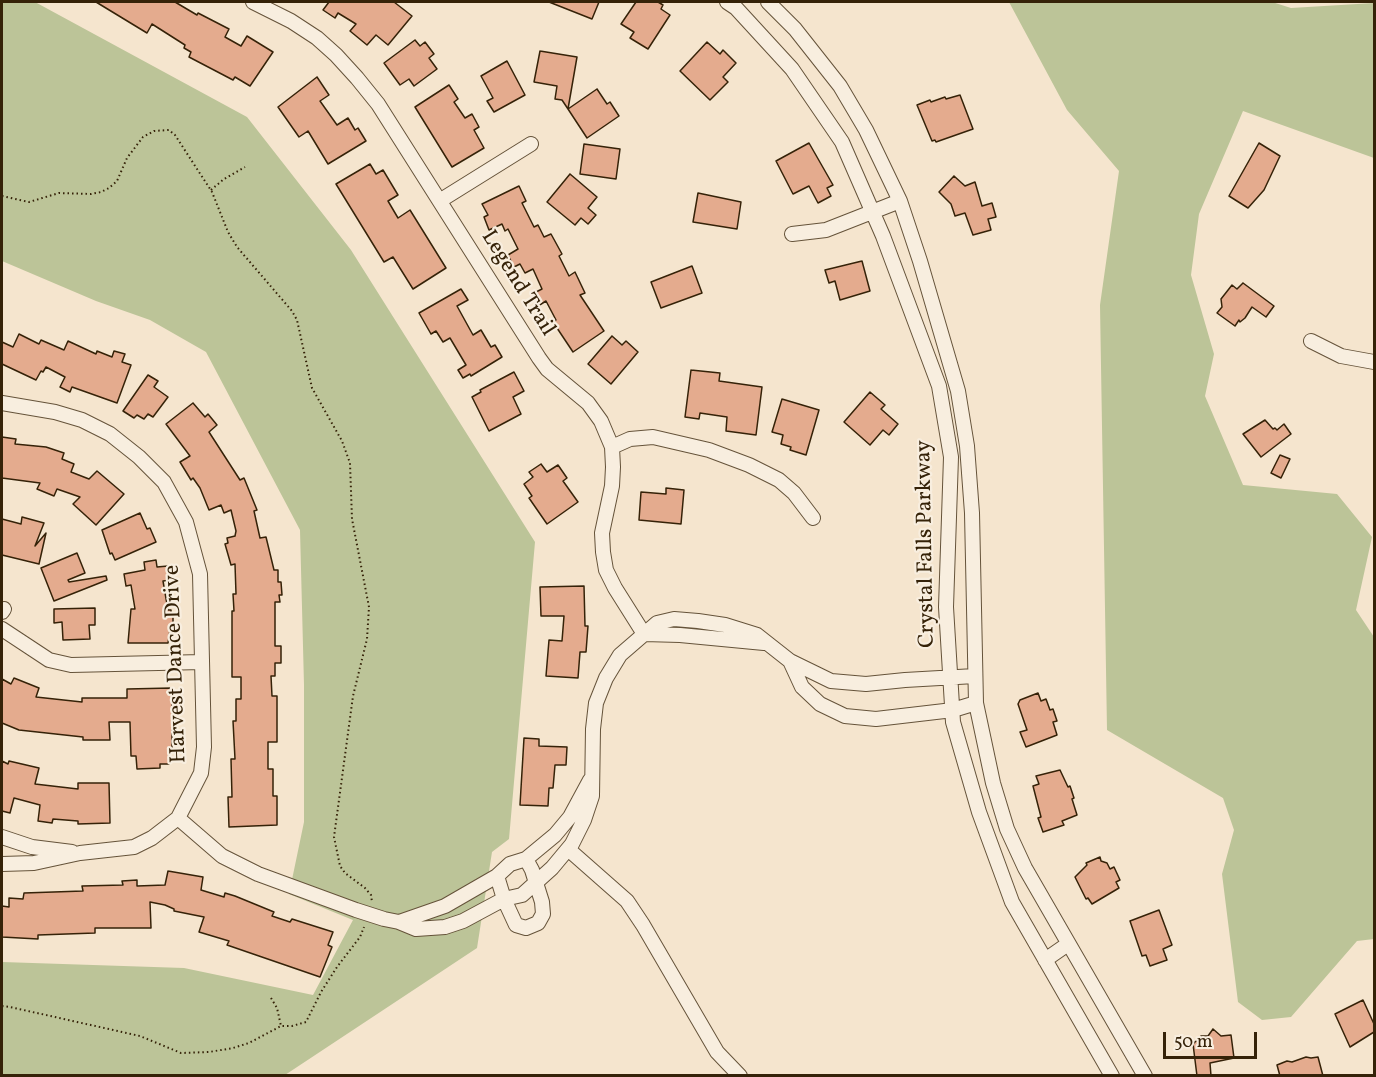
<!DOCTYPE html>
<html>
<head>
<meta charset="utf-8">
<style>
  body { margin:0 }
  #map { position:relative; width:1376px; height:1077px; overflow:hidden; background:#f5e5ce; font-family:Vollkorn,serif }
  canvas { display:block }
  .frame { position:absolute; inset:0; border:3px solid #352208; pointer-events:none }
  .scale { position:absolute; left:1163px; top:1032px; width:94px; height:27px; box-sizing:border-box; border:3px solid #352208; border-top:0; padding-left:8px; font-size:18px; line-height:21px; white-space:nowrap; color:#352208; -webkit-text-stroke:4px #f8eedf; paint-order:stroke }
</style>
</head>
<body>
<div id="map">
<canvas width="1376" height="1077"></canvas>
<div class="frame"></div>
<div class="scale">50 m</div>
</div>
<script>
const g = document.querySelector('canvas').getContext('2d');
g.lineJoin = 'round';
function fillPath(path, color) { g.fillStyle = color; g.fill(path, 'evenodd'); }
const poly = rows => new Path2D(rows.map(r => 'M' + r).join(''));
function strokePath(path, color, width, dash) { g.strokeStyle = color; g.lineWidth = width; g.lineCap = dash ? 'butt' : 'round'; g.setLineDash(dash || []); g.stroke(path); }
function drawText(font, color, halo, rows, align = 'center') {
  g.font = font + ' Vollkorn,serif'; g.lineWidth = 4.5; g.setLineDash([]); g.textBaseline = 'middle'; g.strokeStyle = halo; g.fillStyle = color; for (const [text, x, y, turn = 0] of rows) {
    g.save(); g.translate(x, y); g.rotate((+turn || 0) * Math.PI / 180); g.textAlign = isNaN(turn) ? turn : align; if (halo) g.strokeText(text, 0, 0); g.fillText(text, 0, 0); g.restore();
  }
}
const green = poly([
  [2,2,35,2,247,117,351,250,535,542,509,839,492,852,477,948,285,1075,2,1075,2,962,184,968,313,995,353,920,289,894,304,822,304,685,300,530,206,352,150,320,96,301,2,261],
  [1009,2,1272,2,1291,8,1374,3,1374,158,1243,111,1199,214,1191,275,1214,354,1205,396,1243,485,1337,494,1372,537,1356,610,1374,637,1374,939,1357,941,1291,1017,1262,1020,1238,1002,1222,874,1234,830,1223,798,1107,730,1100,305,1119,171,1067,110]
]);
const building = poly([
  [96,2,175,2,197,15,198,13,229,29,225,37,241,46,247,36,273,52,250,86,235,77,233,80,189,57,191,52,184,48,185,45,152,24,147,33,96,2],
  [329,2,394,2,412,16,388,45,376,35,367,45,350,31,356,24,338,13,335,18,323,10,329,2],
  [549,2,599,2,592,19,549,2],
  [636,2,658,2,663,5,661,9,670,15,648,49,630,38,634,32,621,24,636,2],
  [415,40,420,46,425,42,434,54,429,58,437,69,414,86,409,79,400,85,384,63,415,40],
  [707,42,720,54,723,50,736,63,723,77,728,82,710,100,680,71,707,42],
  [540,51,577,57,568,109,562,100,555,99,557,86,534,82,540,51],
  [507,61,525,95,494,112,487,101,493,98,481,76,507,61],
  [317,77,329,95,320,101,337,125,348,118,355,130,358,128,366,141,328,164,308,131,299,137,278,107,317,77],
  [449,85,458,99,454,102,465,118,472,114,479,127,474,130,484,148,452,167,415,107,449,85],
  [597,89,607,104,610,102,619,116,587,138,568,109,597,89],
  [960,95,973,129,936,142,935,140,932,141,917,105,930,100,931,102,945,97,946,99,960,95],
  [809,143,833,185,827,188,831,196,818,203,809,186,793,194,776,161,809,143],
  [1259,143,1280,156,1264,190,1248,208,1229,196,1259,143],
  [584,144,620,149,616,179,580,174,584,144],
  [370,164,376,174,383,170,398,195,388,201,398,218,410,210,446,268,413,289,393,257,384,262,336,184,370,164],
  [570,174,597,197,588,208,596,215,588,224,581,218,575,225,547,202,570,174],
  [954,176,965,186,975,182,982,206,992,203,996,217,988,219,991,230,973,235,965,213,955,216,951,204,939,192,954,176],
  [519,186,526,201,522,203,534,227,538,225,544,237,551,234,562,254,559,256,569,276,575,272,585,293,580,295,604,331,573,352,553,322,556,320,546,301,538,306,532,294,542,289,533,269,525,273,520,264,514,267,508,255,518,249,508,229,505,231,502,224,489,230,484,217,488,215,482,204,519,186],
  [698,193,741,202,737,229,693,222,698,193],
  [862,261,870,291,840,300,835,281,829,283,825,270,862,261],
  [692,266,702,293,661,308,651,282,692,266],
  [1243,283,1274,306,1266,317,1252,307,1245,318,1240,322,1239,320,1235,326,1217,313,1222,307,1221,299,1232,285,1237,289,1243,283],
  [461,289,468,300,457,306,473,335,481,330,491,347,495,345,502,357,471,376,470,374,463,378,458,370,466,365,450,338,443,342,436,331,431,334,419,313,461,289],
  [19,334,39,344,41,340,64,350,68,341,96,354,97,351,112,357,114,351,125,354,122,362,131,365,117,403,72,387,70,392,60,387,65,377,46,367,43,372,41,371,36,380,2,364,2,342,13,347,19,334],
  [612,336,622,345,626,341,638,352,611,384,588,364,612,336],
  [691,370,720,373,719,381,762,387,756,435,726,431,727,417,700,413,699,419,685,417,691,370],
  [514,372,524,391,513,397,521,414,489,431,472,397,481,392,480,390,514,372],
  [148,375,158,381,154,387,168,397,153,417,148,414,144,419,137,415,134,418,123,411,148,375],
  [870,392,885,405,881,409,898,424,889,435,883,430,870,445,844,422,870,392],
  [782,399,819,410,806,455,790,450,791,447,781,444,783,435,772,432,782,399],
  [193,403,205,417,208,414,217,425,209,432,240,480,244,478,257,510,254,511,260,538,266,537,274,570,278,570,278,582,281,582,282,595,279,595,280,602,275,602,275,646,281,646,281,663,275,663,275,676,271,676,272,696,277,696,277,742,268,742,268,769,273,769,273,796,277,796,277,825,229,827,228,797,232,797,231,759,235,759,233,721,236,721,236,699,241,699,241,677,232,677,232,611,234,611,233,594,236,594,235,564,231,565,225,544,228,543,227,538,235,536,236,531,231,510,224,513,221,505,209,510,200,488,193,478,191,480,180,462,190,456,166,424,193,403],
  [1265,420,1273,429,1275,428,1277,430,1284,424,1291,434,1261,457,1243,434,1265,420],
  [2,437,16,439,15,444,46,447,64,453,62,459,74,464,71,472,89,479,97,471,124,494,96,525,73,504,80,497,57,489,54,496,37,489,40,483,2,478,2,437],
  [1280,455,1290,459,1281,478,1271,473,1280,455],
  [541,464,547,472,558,465,567,478,563,481,578,502,547,524,529,498,532,496,524,484,533,477,529,472,541,464],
  [666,488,684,490,681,524,639,520,641,492,666,494,666,488],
  [140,513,147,529,150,528,156,542,115,560,112,553,110,554,102,530,140,513],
  [22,517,44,523,35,546,46,533,39,564,2,555,2,519,21,524,22,517],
  [77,553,85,573,68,580,69,582,106,576,107,580,54,601,41,568,77,553],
  [156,560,157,567,168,566,171,580,163,581,168,610,171,610,171,616,173,616,173,630,170,630,168,643,128,643,131,609,135,609,131,585,126,586,124,574,145,570,144,562,156,560],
  [584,586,585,626,588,626,586,652,580,652,578,678,546,676,549,640,562,641,564,616,541,616,540,587,584,586],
  [95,608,95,625,89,625,90,639,63,640,62,622,54,623,54,609,95,608],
  [14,678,39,688,36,697,82,702,82,698,127,698,127,689,172,688,172,752,169,752,169,764,160,764,160,768,137,769,136,756,131,756,130,722,109,722,110,740,83,740,83,737,19,730,2,723,2,679,11,684,14,678],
  [1038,693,1041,701,1046,699,1050,710,1053,709,1057,721,1053,722,1057,735,1026,747,1020,732,1027,730,1018,704,1020,700,1038,693],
  [524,738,539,739,539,746,567,747,566,765,555,765,553,788,549,788,548,806,520,805,524,738],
  [2,761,8,764,9,761,39,768,35,784,78,789,78,783,109,783,110,823,78,824,78,821,53,819,52,823,38,821,40,805,14,798,10,813,2,811,2,761],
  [1060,770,1068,787,1070,786,1074,798,1072,799,1077,815,1062,821,1064,825,1043,832,1038,818,1041,817,1033,786,1039,784,1036,776,1060,770],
  [1100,857,1101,861,1107,863,1110,869,1114,867,1120,880,1116,882,1119,888,1092,904,1088,898,1086,899,1075,877,1087,865,1086,863,1100,857],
  [168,871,203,877,201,890,224,897,225,893,235,896,274,912,272,916,290,922,292,919,333,932,328,945,332,947,320,977,227,945,229,941,199,932,204,917,174,911,174,909,165,905,150,902,151,928,95,928,95,933,38,935,38,939,2,937,2,906,9,907,9,898,23,899,24,893,83,891,82,886,123,885,122,881,137,880,137,886,165,885,168,871],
  [1159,910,1172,945,1163,949,1167,960,1150,966,1146,955,1142,956,1130,921,1159,910],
  [1363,1000,1374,1024,1374,1032,1350,1047,1335,1014,1363,1000],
  [1213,1029,1221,1036,1231,1035,1234,1058,1210,1063,1211,1076,1197,1076,1193,1044,1201,1036,1208,1036,1213,1029],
  [1306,1057,1311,1058,1318,1057,1323,1076,1280,1076,1277,1065,1287,1061,1292,1062,1306,1057]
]);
const path = poly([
  [211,190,224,179,245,167],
  [2,196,29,202,59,193,91,194,101,192,109,188,117,181,127,158,143,137,154,131,169,130,175,135,212,192,228,232,237,247,292,311,297,320,312,388,342,441,350,463,352,519,369,607,367,639,353,696,334,837,340,866,345,873,365,888,371,895,372,902],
  [271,998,277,1008,281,1026],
  [2,1006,10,1007,140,1036,181,1053,209,1052,233,1048,249,1043,281,1026,292,1026,306,1022,321,992,337,967,360,937,364,927]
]);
const minor = poly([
  [253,2,291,21,317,38,336,55,357,78,378,104,539,358,547,369,588,403,601,421,612,447,613,467,612,486,602,533,603,552,606,570,615,588,644,634],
  [727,2,736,8,792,69,842,142,883,236,939,386,951,457,946,607,953,722,979,812,1012,902,1112,1076],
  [768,2,795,29,840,86,866,130,900,201,920,261,958,391,967,446,972,513,976,703,993,783,1007,829,1025,868,1145,1076],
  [441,200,531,144],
  [792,234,826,230,900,201],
  [1311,341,1341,356,1374,362],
  [2,403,55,412,82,420,110,434,139,457,164,482,186,522,200,574,204,747,201,773,178,818,152,838,134,847,80,853,34,863,2,864],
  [612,447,630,439,653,437,709,450,749,465,779,480,794,493,813,518],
  [2,612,4,609],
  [2,629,49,660,71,665,202,662],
  [644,634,680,635,764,643],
  [790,661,802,687,820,704,845,716,876,719,953,710,976,703],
  [178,818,222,856,258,874,356,910,384,919,399,922,416,929,445,927,463,921,504,899,522,895,552,868,572,844,584,820,592,796,593,729,596,703,606,678,620,655,657,623,674,619,698,621,725,625,757,635,790,661,831,681,866,684,905,680,975,676],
  [2,837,32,847,72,852],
  [568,849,627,901,643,925,717,1052,740,1076],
  [497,876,504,899,516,925,526,928,538,923,543,914,542,902,532,870,526,859],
  [399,922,445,906,497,876,510,864,526,859,555,835,570,817,590,780],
  [1045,960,1068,944]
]);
const streetNames = [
  ["Legend Trail",517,284,58],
  ["Crystal Falls Parkway",927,544,-91],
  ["Harvest Dance Drive",177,664,-92]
];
fillPath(green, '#bcc498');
fillPath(building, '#e4ab8e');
strokePath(building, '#352208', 1.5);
strokePath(minor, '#65533a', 16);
strokePath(path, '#352208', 2, [1.5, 3]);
strokePath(minor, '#f8eedf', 14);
drawText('22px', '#352208', '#f8eedf', streetNames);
</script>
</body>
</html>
